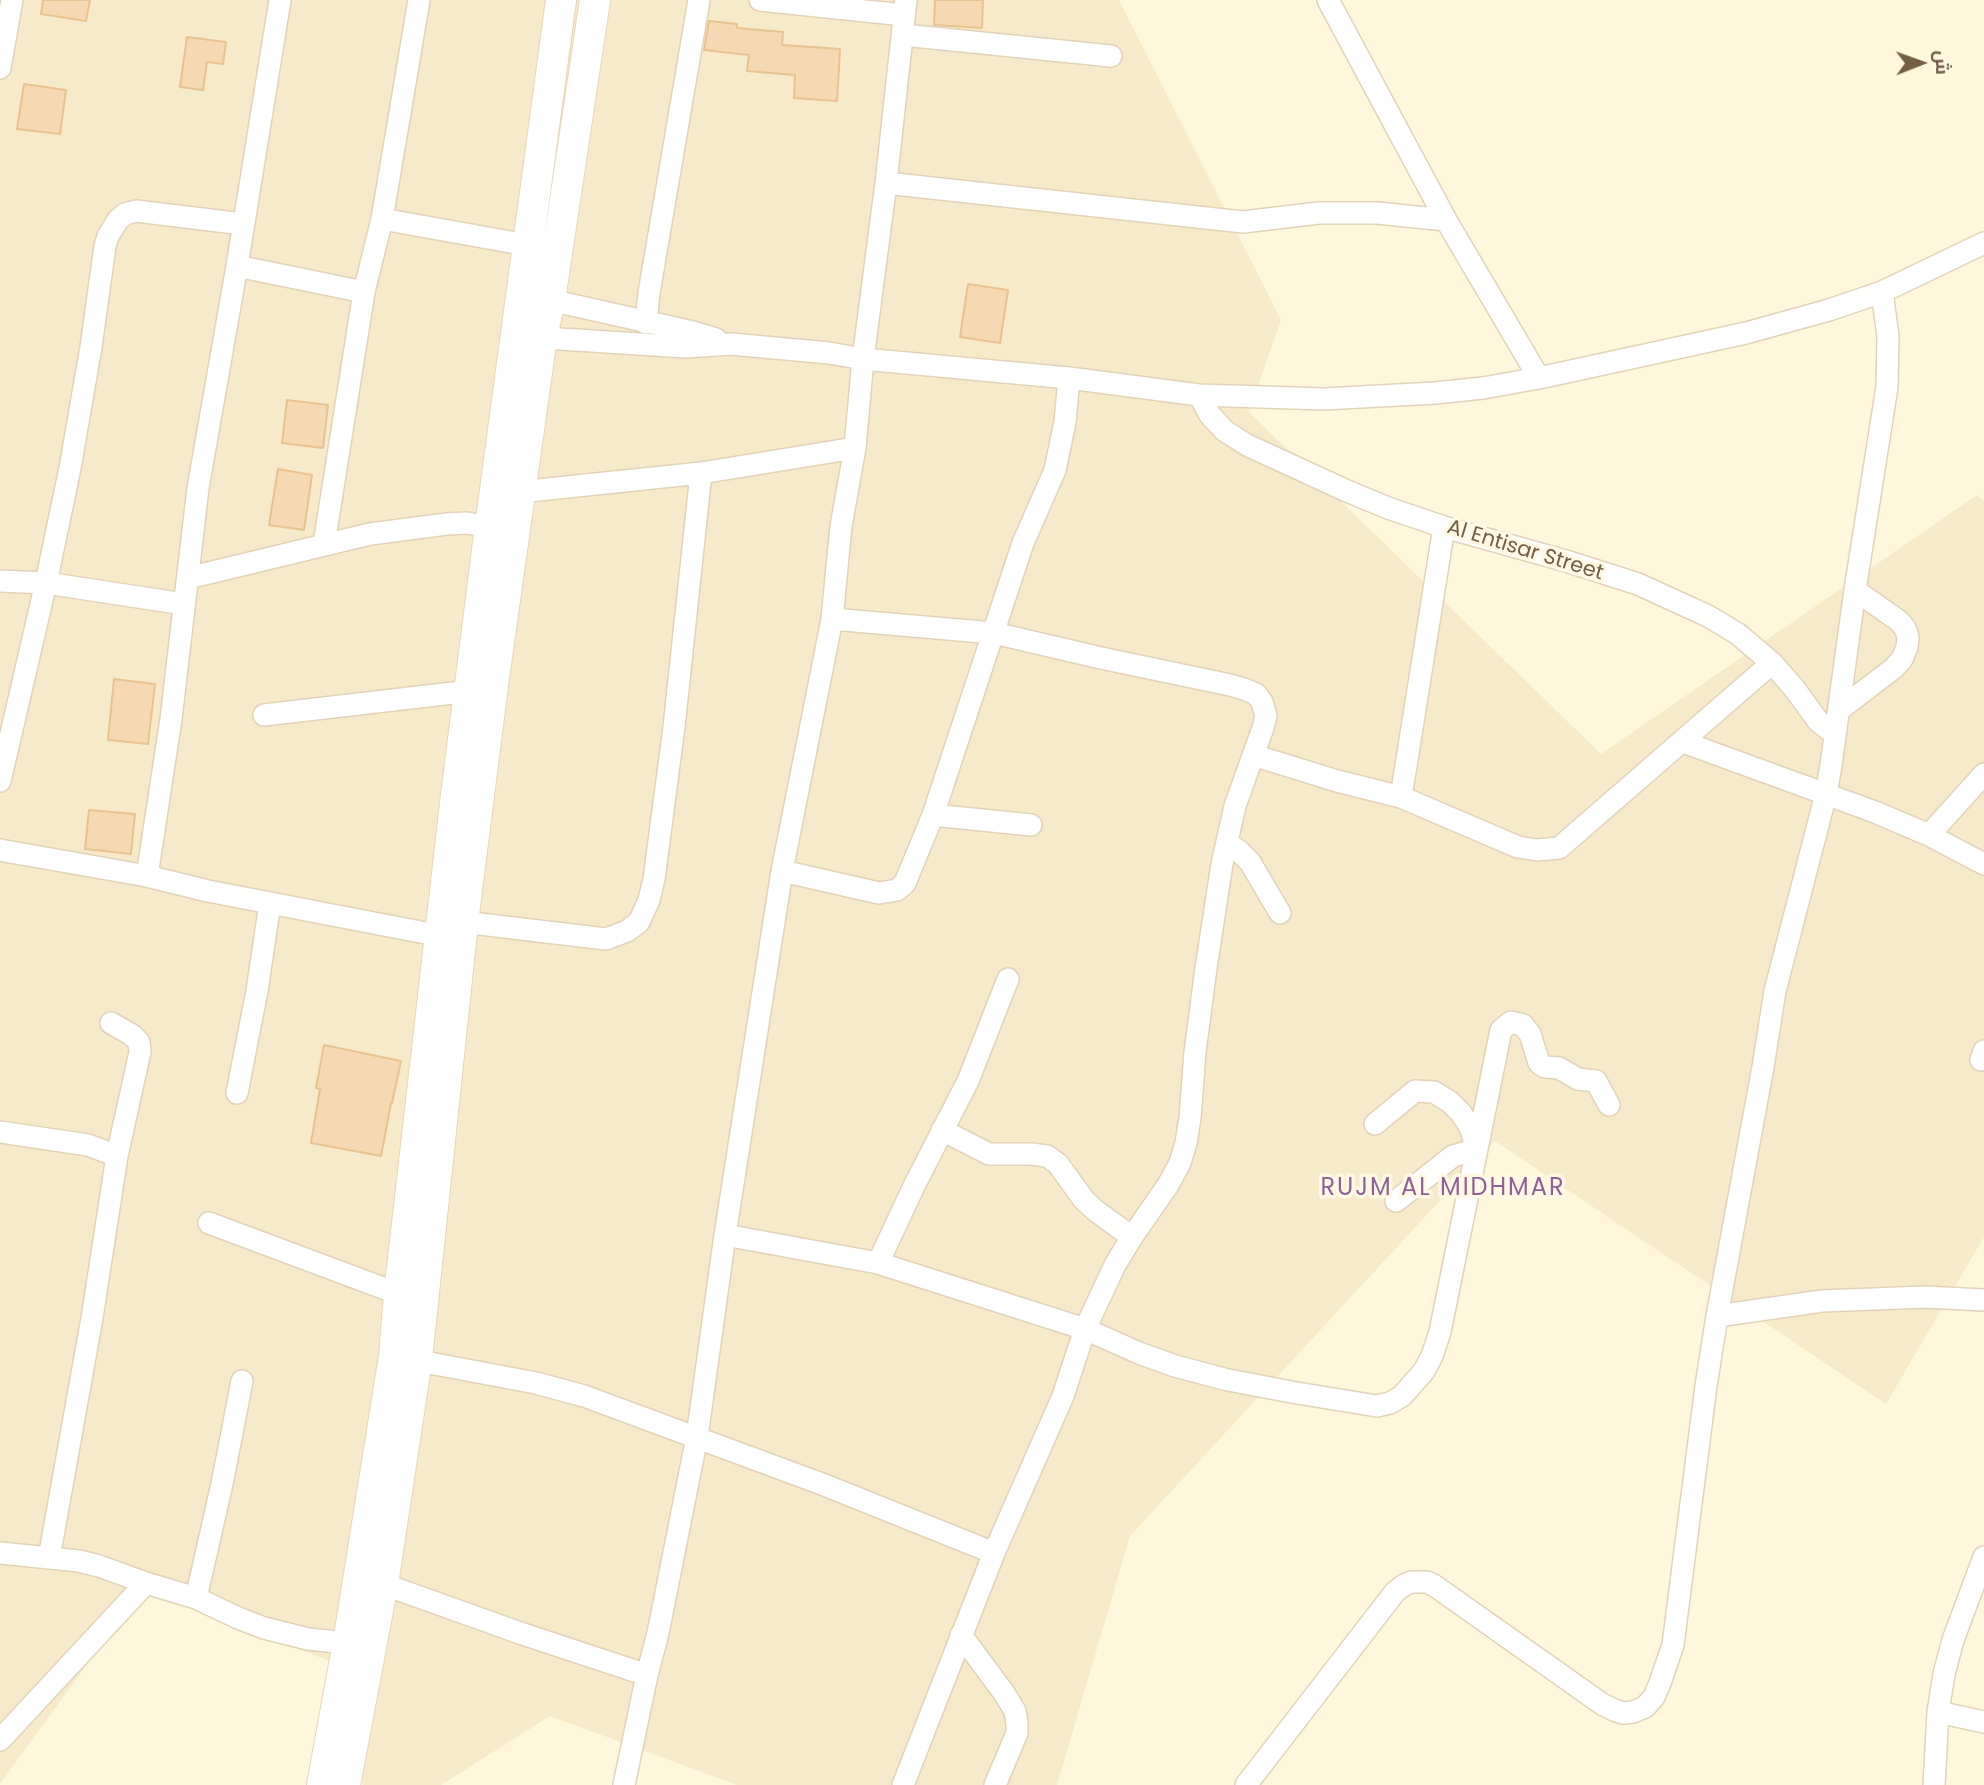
<!DOCTYPE html>
<html>
<head>
<meta charset="utf-8">
<style>
  body { margin:0 }
  #map { position:relative; width:1984px; height:1785px; overflow:hidden; background:#fef7dc; font-family:Poppins,Cairo,sans-serif }
  canvas { display:block }
  .north { position:absolute; left:1886px; top:28px; width:70px; height:70px; -webkit-text-stroke:5px #fff9e4; paint-order:stroke; rotate:89deg; font-size:19px; font-weight:700; line-height:28px; text-align:center; color:#745e44 }
  .north::after { content:''; display:block; margin:auto; width:24px; height:32px; background:#745e44; clip-path:polygon(50% 0,100% 100%,50% 72%,0 100%) }
</style>
</head>
<body>
<div id="map">
<canvas width="1984" height="1785"></canvas>
<div class="north">ش</div>
</div>
<script>
const g = document.querySelector('canvas').getContext('2d');
g.lineJoin = 'round';
function fillPath(path, color) { g.fillStyle = color; g.fill(path, 'evenodd'); }
const poly = rows => new Path2D(rows.map(r => 'M' + r).join(''));
function strokePath(path, color, width, dash) { g.strokeStyle = color; g.lineWidth = width; g.lineCap = dash ? 'butt' : 'round'; g.setLineDash(dash || []); g.stroke(path); }
function drawText(font, color, halo, rows, align = 'center') {
  g.font = font + ' Poppins,sans-serif'; g.lineWidth = 7; g.setLineDash([]); g.textBaseline = 'middle'; g.strokeStyle = halo; g.fillStyle = color; for (const [text, x, y, turn = 0] of rows) {
    g.save(); g.translate(x, y); g.rotate((+turn || 0) * Math.PI / 180); g.textAlign = isNaN(turn) ? turn : align; if (halo) g.strokeText(text, 0, 0); g.fillText(text, 0, 0); g.restore();
  }
}
const residential = poly([
  [0,0,1119,0,1281,320,1249,412,1601,754,1977,495,1984,501,1984,1237,1886,1404,1495,1141,1130,1536,1057,1785,737,1785,550,1716,441,1785,363,1785,343,1666,141,1590,0,1784]
]);
const building = poly([
  [43,0,90,0,86,21,41,14,43,0],
  [935,0,983,0,982,28,934,25,935,0],
  [709,21,737,24,737,28,783,32,782,45,840,49,837,101,794,98,795,75,747,71,749,55,704,50,709,21],
  [187,37,226,42,223,64,207,62,203,90,180,87,187,37],
  [24,84,66,90,60,134,17,129,24,84],
  [968,284,1008,290,1000,343,960,337,968,284],
  [287,400,328,405,323,448,282,443,287,400],
  [278,469,312,475,304,530,269,525,278,469],
  [114,679,155,684,148,744,108,740,114,679],
  [89,810,135,814,131,854,85,849,89,810],
  [324,1045,401,1061,392,1103,391,1103,381,1156,311,1143,320,1089,316,1088,324,1045]
]);
const street = poly([
  [760,0,904,15],
  [1328,0,1446,220],
  [903,35,1111,56],
  [0,68,12,0],
  [886,183,1243,222,1319,213,1377,213,1446,220,1539,378],
  [382,219,527,245],
  [237,266,364,292],
  [535,299,550,300,693,332,716,339],
  [646,323,649,293,699,0],
  [529,337,686,347,731,344,829,353,863,359,1069,378,1199,395,1324,399,1435,393,1483,388,1539,378,1746,333,1829,310,1882,292,1984,243],
  [1199,395,1210,415,1225,431,1247,445,1347,491,1388,508,1444,527,1566,561,1638,584,1708,616,1738,634,1772,663,1794,688,1818,721,1828,729,1836,731],
  [519,492,701,473,855,448],
  [324,544,364,292,382,219,419,0],
  [188,578,370,534,447,524,467,523,490,527],
  [0,581,46,583,184,604],
  [832,619,994,633,1101,658,1230,685,1244,689,1256,694,1262,702,1266,716,1263,728,1235,806,1222,864,1206,968,1195,1052,1190,1118,1186,1143,1180,1163,1168,1185,1132,1237,1115,1265,1085,1329,1063,1396,994,1553,903,1785],
  [1839,710,1894,668,1902,659,1907,647,1908,637,1905,628,1899,621,1855,590],
  [264,715,470,691],
  [1683,742,1875,812,1929,835,1984,864],
  [1253,755,1337,781,1401,797,1518,847,1537,850,1559,848,1772,663],
  [0,781,46,583,70,468,91,347,105,246,108,236,118,220,125,214,136,211,243,224],
  [1401,797,1444,527],
  [933,815,1031,825],
  [1929,835,1984,774],
  [1227,843,1239,851,1250,862,1280,913],
  [0,850,147,876,208,891,441,936],
  [782,871,879,893,897,890,905,883,933,815,1023,543,1055,470,1065,422,1069,378],
  [147,876,171,719,198,488,237,266,280,0],
  [463,922,606,939,627,931,639,922,649,900,654,879,674,727,701,473],
  [1981,1060,1984,1051],
  [237,1093,257,991,270,903],
  [1375,1124,1415,1091,1434,1092,1450,1102,1461,1113,1470,1127,1477,1149,1453,1156,1396,1201],
  [942,1130,989,1154,1031,1154,1047,1156,1058,1164,1084,1200,1096,1211,1132,1237],
  [0,1132,88,1145,117,1156],
  [209,1223,399,1294],
  [725,1235,878,1263,1085,1329,1139,1353,1175,1366,1228,1380,1297,1393,1377,1406,1390,1403,1402,1396,1424,1371,1432,1356,1440,1332,1501,1030,1511,1022,1523,1025,1530,1034,1539,1063,1545,1067,1559,1068,1578,1079,1596,1081,1609,1105],
  [878,1263,915,1184,968,1081,1008,979],
  [1717,1316,1822,1301,1925,1297,1984,1300],
  [403,1358,536,1383,584,1396,822,1484,994,1553],
  [0,1553,79,1561,99,1566,146,1583,196,1598,238,1618,264,1628,308,1639,348,1643],
  [49,1558,92,1318,117,1156,140,1052,139,1042,132,1035,111,1023],
  [383,1584,520,1633,647,1675],
  [196,1598,222,1484,242,1381],
  [961,1635,1004,1693,1015,1711,1017,1723,1017,1733,995,1785],
  [1938,1712,1984,1722],
  [0,1740,146,1583],
  [624,1785,647,1675,658,1633,697,1437,725,1235,782,871,832,619,841,526,855,448,863,359,886,183,906,0],
  [1246,1785,1395,1592,1404,1585,1411,1582,1427,1582,1435,1586,1602,1704,1614,1710,1623,1713,1633,1712,1645,1707,1654,1697,1660,1683,1673,1645,1706,1386,1717,1316,1763,1067,1775,991,1826,794,1831,765,1855,590,1887,387,1888,336,1882,292],
  [1934,1785,1938,1712,1944,1674,1953,1640,1984,1557]
]);
const secondary = poly([
  [322,1785,348,1643,394,1356,399,1294,456,795,490,527,561,0],
  [345,1785,383,1584,417,1359,463,922,493,685,542,337,550,300,595,0]
]);
const streetNames = [
  ["Al Entisar Street",1525,551,17]
];
const quarterNames = [
  ["RUJM AL MIDHMAR",1443,1189]
];
fillPath(residential, '#f6eaca');
fillPath(building, '#f5d9b2');
strokePath(building, '#e9c291', 2);
strokePath(street, '#e2d3b8', 24);
strokePath(secondary, '#e8d6b6', 32);
strokePath(street, '#fff', 21);
strokePath(secondary, '#fff', 30);
drawText('21px', '#745e44', '#fff9e4', streetNames);
g.letterSpacing = '2px';
drawText('24px', '#8f5f99', '#fff9e4', quarterNames);
g.letterSpacing = '0px';
</script>
</body>
</html>
